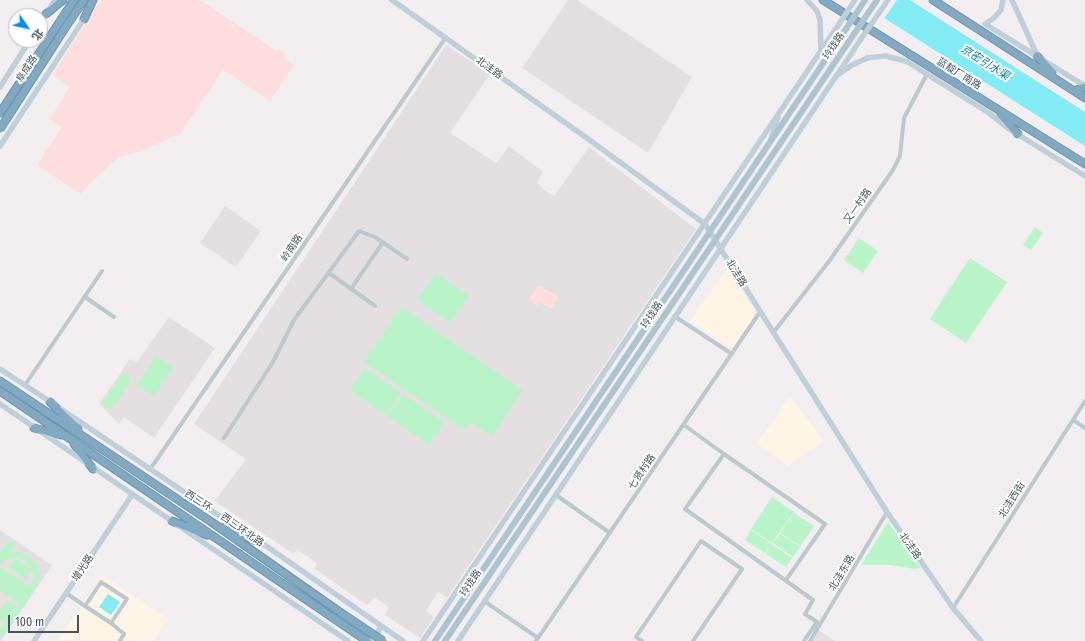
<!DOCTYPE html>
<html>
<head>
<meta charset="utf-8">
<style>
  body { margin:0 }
  #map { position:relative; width:1085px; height:641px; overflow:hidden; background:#f2eeef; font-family:"Fira Sans Condensed","Noto Sans SC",sans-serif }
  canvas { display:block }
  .north { position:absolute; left:8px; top:8px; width:40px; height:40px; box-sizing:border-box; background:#fff; border:1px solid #b5bbbf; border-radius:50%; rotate:124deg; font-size:11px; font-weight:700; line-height:16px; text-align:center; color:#45555e }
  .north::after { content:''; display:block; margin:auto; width:14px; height:18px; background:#088cf2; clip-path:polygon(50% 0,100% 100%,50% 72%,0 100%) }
  .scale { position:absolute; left:8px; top:615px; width:71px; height:18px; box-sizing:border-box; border:2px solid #45555e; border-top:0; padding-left:5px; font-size:12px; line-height:14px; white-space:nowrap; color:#45555e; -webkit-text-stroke:3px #fff; paint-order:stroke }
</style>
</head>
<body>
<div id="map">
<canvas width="1085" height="641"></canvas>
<div class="north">北</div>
<div class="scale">100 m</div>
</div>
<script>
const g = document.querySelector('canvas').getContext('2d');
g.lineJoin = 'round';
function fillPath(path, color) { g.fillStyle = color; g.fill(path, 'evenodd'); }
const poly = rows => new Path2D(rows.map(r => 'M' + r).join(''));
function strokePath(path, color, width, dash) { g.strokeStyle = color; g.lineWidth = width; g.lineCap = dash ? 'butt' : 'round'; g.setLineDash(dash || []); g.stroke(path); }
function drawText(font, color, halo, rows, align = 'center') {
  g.font = font + ' "Fira Sans Condensed","Noto Sans SC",sans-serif'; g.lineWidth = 4; g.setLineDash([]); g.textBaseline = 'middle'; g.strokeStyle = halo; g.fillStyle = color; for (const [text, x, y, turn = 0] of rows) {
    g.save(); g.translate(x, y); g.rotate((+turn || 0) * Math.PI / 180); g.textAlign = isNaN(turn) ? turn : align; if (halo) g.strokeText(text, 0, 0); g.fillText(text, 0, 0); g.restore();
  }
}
const commercial = poly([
  [727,269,757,313,732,349,690,321],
  [790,396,824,441,788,466,757,444],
  [102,575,168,619,154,641,58,640]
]);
const education = poly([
  [568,0,577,0,692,77,648,153,522,68],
  [446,45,490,74,450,133,496,163,509,146,543,172,537,182,543,189,554,196,589,147,696,229,447,598,438,592,426,611,434,617,420,638,385,615,389,607,375,598,367,605,315,569,316,562,299,551,292,553,215,501,246,459,194,424],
  [225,206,261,231,236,267,200,243],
  [169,317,215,348,154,438,124,417,119,424,99,404,130,359,137,362],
  [0,530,52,565,1,641,0,641],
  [817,629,835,641,810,641]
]);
const medical = poly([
  [101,0,200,0,277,51,280,49,286,54,284,58,294,65,270,101,223,70,182,132,140,152,120,156,87,186,81,194,37,165,62,127,50,119,70,87,52,75],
  [539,285,559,298,551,309,540,302,537,306,528,300]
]);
const green = poly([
  [1035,227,1043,233,1031,250,1023,245],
  [859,238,878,251,863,273,844,260],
  [970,258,1007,282,966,343,930,319],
  [436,273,469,296,451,322,417,300],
  [401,307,523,390,492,436,470,422,465,430,364,362],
  [156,356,174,367,154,396,137,385],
  [365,368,401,393,386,415,350,390],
  [123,373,132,379,111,410,102,404],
  [403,394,444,422,429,445,388,416],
  [772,497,794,512,772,543,751,529],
  [794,513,814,526,807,537,787,523],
  [888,522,921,568,915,569,890,565,861,565],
  [787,523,807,537,800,546,780,533],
  [751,530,772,544,765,553,745,540],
  [780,534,800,547,793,557,773,543],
  [9,540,15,544,10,552,20,552,32,558,37,565,40,576,39,583,6,633,0,636,0,629,4,626,27,592,19,603,9,597,20,580,30,587,35,580,32,568,24,559,12,558,6,559,0,564,0,553],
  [772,544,792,558,786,567,766,554],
  [15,559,32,569,26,579,9,568],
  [0,567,10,573,0,588],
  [11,573,20,580,9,596,0,590],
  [7,600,16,606,5,623,0,619,0,611]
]);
const water = poly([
  [856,0,910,0,1085,112,1085,146],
  [108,594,120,602,111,615,99,607]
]);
const pier = poly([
  [854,0,897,0,883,20]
]);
const street = poly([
  [329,273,375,306],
  [351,289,383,242],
  [85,297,114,317],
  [674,316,732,354],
  [773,333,830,260,893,170,900,156,904,118,927,74],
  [25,385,102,271],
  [1073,420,1085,428],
  [684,425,724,454],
  [224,438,273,362,294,320,359,231,375,237,407,259],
  [151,468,446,37],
  [556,495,610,533],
  [786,580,825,524,724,454,685,509,813,600,805,614,817,622,804,641],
  [66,593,85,606,111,623,127,599,101,582,85,606],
  [484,601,538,638],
  [953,608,1085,401],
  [111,623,124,634,120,641],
  [536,641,760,312],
  [642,641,636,637,701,541,742,569,693,641],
  [810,641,887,512]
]);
const secondary = poly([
  [392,0,584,136,705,224,887,512,953,608,981,641],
  [807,0,817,11,820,20,821,49],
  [1003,0,1001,10,994,18,985,24,1085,86],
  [1012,0,1037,55],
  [40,24,55,0],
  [885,56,906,61,989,113,1009,129,1085,176],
  [839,74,852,65,867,58],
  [0,87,30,40],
  [771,139,778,117],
  [0,146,84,19],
  [0,369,54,404],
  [0,404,348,641],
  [61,409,251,537],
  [259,541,403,641],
  [34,641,132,495],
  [372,641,381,627],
  [423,641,839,24],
  [458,641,861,39]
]);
const primary = poly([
  [435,641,846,29],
  [445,641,854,34]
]);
const highway = poly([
  [823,0,1085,164],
  [933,0,1085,98],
  [46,14,63,0],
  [84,19,93,0],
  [65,28,84,0],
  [1037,56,1052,72],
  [1074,91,1085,87],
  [0,113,74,0],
  [1001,115,1018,134],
  [0,381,210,521,334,608],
  [0,391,367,641],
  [50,402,78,429],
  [34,428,61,435],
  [74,444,93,469],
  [172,521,207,535],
  [224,527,261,543]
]);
const secondaryBridge = poly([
  [839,24,855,0],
  [861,39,888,0],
  [867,58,885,56]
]);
const primaryBridge = poly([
  [846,29,865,0],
  [854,34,877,0]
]);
const highwayBridge = poly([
  [0,129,65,28],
  [334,608,383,641]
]);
const streetNames = [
  ["玲珑路",834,46,-56],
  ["北洼路",489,68,36],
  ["阜成路",27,69,-57],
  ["蓝靛厂南路",959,74,32],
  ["又一村路",858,206,-55],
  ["岭南路",292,248,-56],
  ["北洼路",736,273,58],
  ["玲珑路",652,315,-56],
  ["七贤村路",642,472,-56],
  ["北洼西街",1012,500,-58],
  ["西三环",198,501,33],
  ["西三环北路",242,530,35],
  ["北洼路",910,546,55],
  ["增光路",83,568,-56],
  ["北洼东路",842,573,-59],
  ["玲珑路",471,583,-56]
];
const waterNames = [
  ["京密引水渠",985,63,32]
];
fillPath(commercial, '#fef4e6');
fillPath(education, '#e3dfe1');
fillPath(medical, '#fdddde');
fillPath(green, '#b9f3c8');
fillPath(water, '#82ebf4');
fillPath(pier, '#f2eeef');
strokePath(highway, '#6d94ae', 9);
strokePath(street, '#bbc9cf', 4);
strokePath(secondary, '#bfcfda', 5.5);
strokePath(primary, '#acc3d0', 6);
strokePath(highway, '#82a9c2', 7);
strokePath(highwayBridge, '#6d94ae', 9, []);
strokePath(secondaryBridge, '#bfcfda', 5.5);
strokePath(primaryBridge, '#acc3d0', 6);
strokePath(highwayBridge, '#82a9c2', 7);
drawText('10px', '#45555e', '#fff', streetNames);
drawText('italic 11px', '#04828d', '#fff', waterNames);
</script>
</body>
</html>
